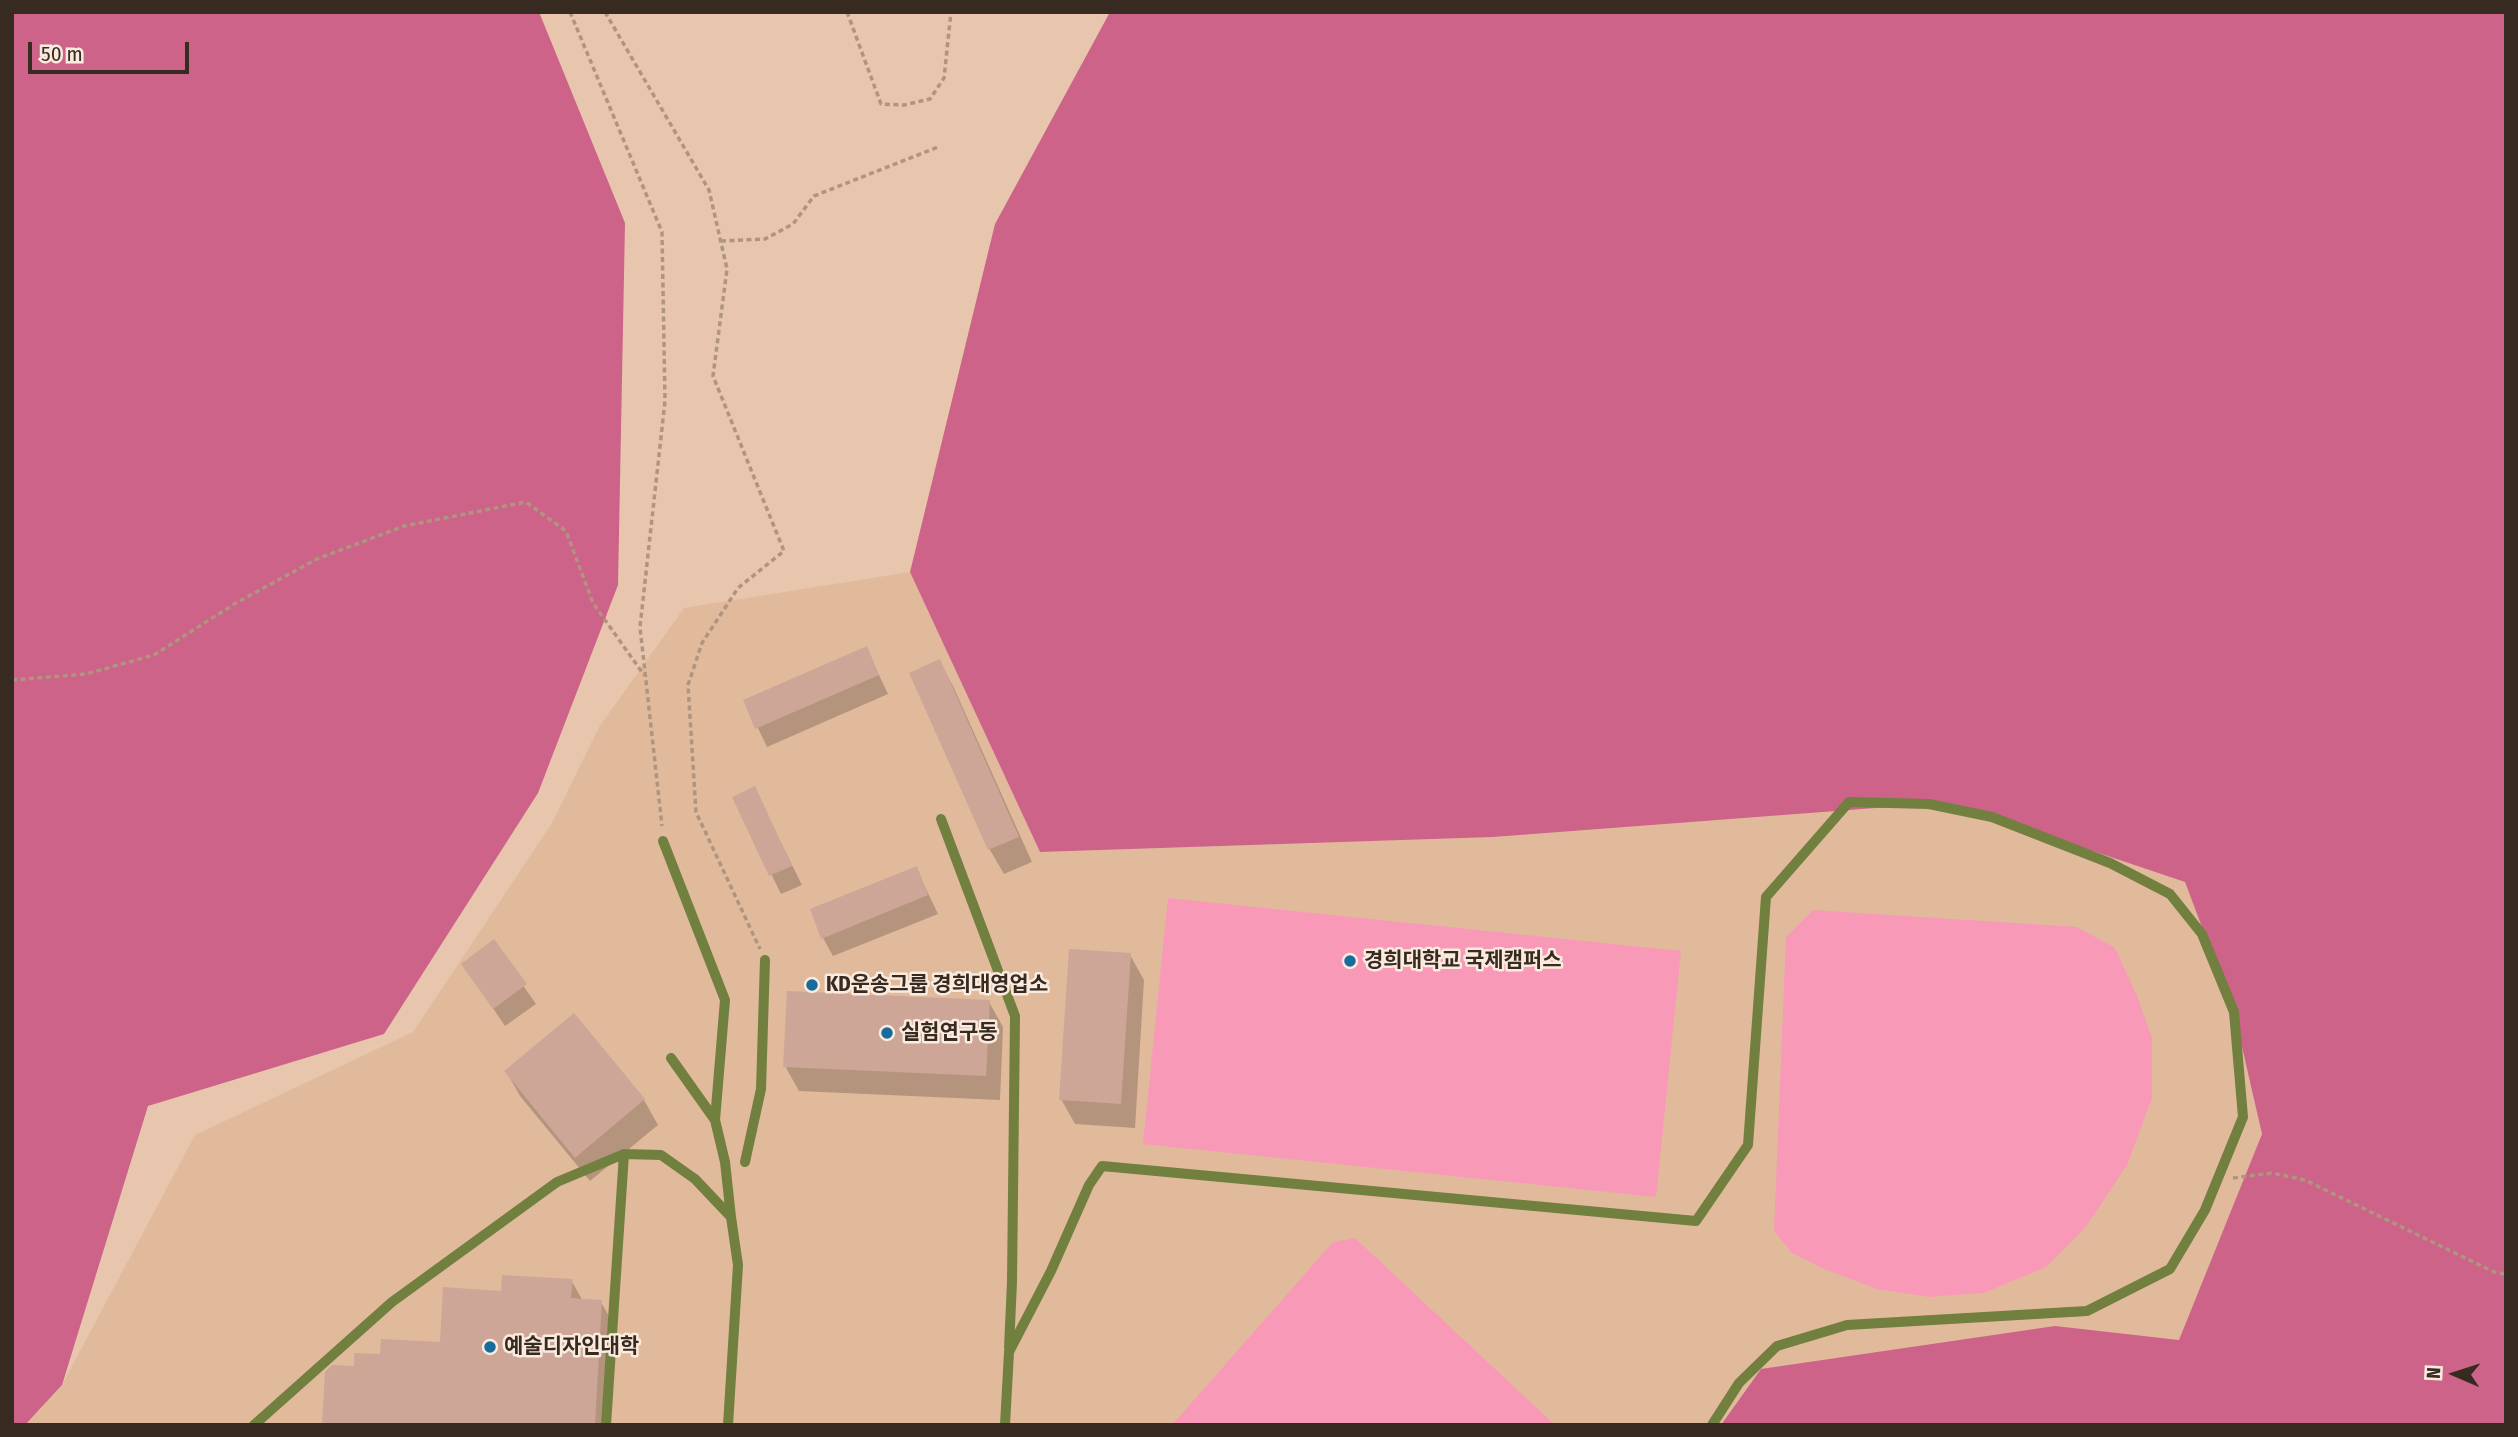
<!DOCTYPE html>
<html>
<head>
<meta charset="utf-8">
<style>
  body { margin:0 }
  #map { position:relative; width:2518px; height:1437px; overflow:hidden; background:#e7c6ad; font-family:"Fira Sans Condensed",sans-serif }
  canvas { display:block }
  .frame { position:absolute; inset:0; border:14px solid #372b21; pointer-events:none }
  .north { position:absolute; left:2420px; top:1339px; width:70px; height:70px; -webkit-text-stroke:5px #fbeade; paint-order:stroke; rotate:273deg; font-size:19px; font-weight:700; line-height:28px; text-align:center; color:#372b21 }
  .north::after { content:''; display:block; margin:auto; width:24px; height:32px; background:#372b21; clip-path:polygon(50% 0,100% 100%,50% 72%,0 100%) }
  .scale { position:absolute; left:28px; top:42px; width:161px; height:32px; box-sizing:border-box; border:4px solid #372b21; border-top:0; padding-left:9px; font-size:21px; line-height:24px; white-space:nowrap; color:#372b21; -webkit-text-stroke:5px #fbeade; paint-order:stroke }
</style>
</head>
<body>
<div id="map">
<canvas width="2518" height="1437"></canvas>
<div class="frame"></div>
<div class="north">N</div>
<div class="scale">50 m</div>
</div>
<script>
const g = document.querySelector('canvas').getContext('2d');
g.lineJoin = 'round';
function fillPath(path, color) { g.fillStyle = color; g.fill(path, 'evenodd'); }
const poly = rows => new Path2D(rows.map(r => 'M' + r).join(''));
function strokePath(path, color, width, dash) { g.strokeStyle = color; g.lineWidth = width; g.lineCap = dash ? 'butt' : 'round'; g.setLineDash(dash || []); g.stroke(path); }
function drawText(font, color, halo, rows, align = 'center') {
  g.font = font + ' "Fira Sans Condensed","Noto Sans KR",sans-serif'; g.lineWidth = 5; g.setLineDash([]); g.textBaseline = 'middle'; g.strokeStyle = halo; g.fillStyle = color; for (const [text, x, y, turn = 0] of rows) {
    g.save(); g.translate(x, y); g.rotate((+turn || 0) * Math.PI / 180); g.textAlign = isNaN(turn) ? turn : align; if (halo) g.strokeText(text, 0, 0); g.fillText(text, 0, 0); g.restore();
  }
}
const built = poly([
  [910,572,1040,852,1493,837,1902,783,2185,882,2220,908,2262,1134,2171,1363,2129,1425,25,1425,62,1385,195,1135,413,1032,552,823,599,727,684,608]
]);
const green = poly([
  [1168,898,1681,951,1656,1197,1143,1144],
  [1813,910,2077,927,2115,948,2137,996,2152,1038,2152,1098,2127,1165,2085,1228,2046,1267,1984,1293,1929,1297,1877,1289,1824,1269,1792,1253,1774,1231,1786,937],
  [1355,1238,1555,1425,1172,1425,1333,1242]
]);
const forest = poly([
  [12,12,539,12,625,223,618,585,538,793,384,1034,148,1106,62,1385,25,1425,12,1425],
  [1110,12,2506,12,2506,1425,1721,1425,1761,1369,2055,1326,2179,1340,2262,1134,2234,1012,2185,882,1992,817,1928,804,1493,837,1040,852,910,572,995,224]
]);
const shadow = poly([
  [866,648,888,694,767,747,745,701],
  [939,661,953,686,1032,862,1004,874,990,850,911,674],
  [754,789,802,885,781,894,734,798],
  [916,868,938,914,833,956,823,938],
  [493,942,536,1004,505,1026,463,964],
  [1130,955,1144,980,1135,1128,1075,1124,1061,1099],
  [989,1002,1003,1027,1000,1100,799,1091,785,1066],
  [574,1016,644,1100,658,1125,590,1181,520,1096,506,1071],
  [571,1280,583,1301,601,1302,615,1327,610,1425,324,1425,355,1368,382,1356,442,1344,503,1292]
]);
const building = poly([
  [867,646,879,675,755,729,743,700],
  [940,659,1019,837,988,850,909,673],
  [755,786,792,866,769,876,732,797],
  [917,866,928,895,821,939,810,909],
  [494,939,527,984,493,1009,461,964],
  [1069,949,1131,953,1121,1104,1059,1100],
  [787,991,990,1000,986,1076,783,1067],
  [574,1013,645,1099,575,1158,504,1071],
  [502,1275,573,1279,571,1298,602,1300,595,1425,322,1425,325,1372,332,1365,354,1366,354,1353,380,1354,381,1339,440,1342,443,1287,501,1291]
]);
const path = poly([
  [570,12,662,232,665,401,640,627,662,826],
  [605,12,709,190,727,269,713,376,784,551,738,588,702,643,688,685,696,812,760,949],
  [847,12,881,104,904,105,930,99,944,78,951,12],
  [721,241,765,239,793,224,814,196,938,147],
  [12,680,86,674,154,655,236,603,317,559,404,526,526,502,566,531,593,603,644,675],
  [2233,1178,2272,1173,2305,1180,2494,1272,2506,1274]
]);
const service = poly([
  [941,819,1015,1016,1012,1282,1009,1348],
  [671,1058,715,1120],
  [745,1162,761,1089,765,960],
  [254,1425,392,1302,557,1182,624,1154,661,1155,695,1179,731,1217,725,1162,715,1120,725,1000,663,841],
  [606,1425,624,1154],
  [728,1425,738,1265,731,1217],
  [1005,1425,1009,1352,1051,1271,1089,1185,1102,1166,1696,1221,1748,1145,1766,897,1849,802,1929,804,1992,817,2110,863,2170,894,2202,934,2234,1012,2243,1117,2205,1210,2170,1269,2087,1311,1847,1325,1777,1346,1739,1383,1712,1425]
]);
const markers = [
  [1350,961,7,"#166d9d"],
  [812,985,7,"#166d9d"],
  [887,1033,7,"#166d9d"],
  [490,1347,7,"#166d9d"]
];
const poiNames = [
  ["경희대학교 국제캠퍼스",1364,961],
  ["KD운송그룹 경희대영업소",826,985],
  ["실험연구동",901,1033],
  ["예술디자인대학",504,1347]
];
fillPath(built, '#e1ba9c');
fillPath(green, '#f999b8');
fillPath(forest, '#cd6389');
fillPath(shadow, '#0003');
fillPath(building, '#cda698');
strokePath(path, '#af9580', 3.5, [5, 3.5]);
strokePath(service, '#717f3f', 10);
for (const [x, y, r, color] of markers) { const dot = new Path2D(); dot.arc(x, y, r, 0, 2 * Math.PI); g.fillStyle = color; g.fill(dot); strokePath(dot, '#fbeade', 2.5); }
drawText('bold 21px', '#372b21', '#fbeade', poiNames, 'left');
</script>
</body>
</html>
